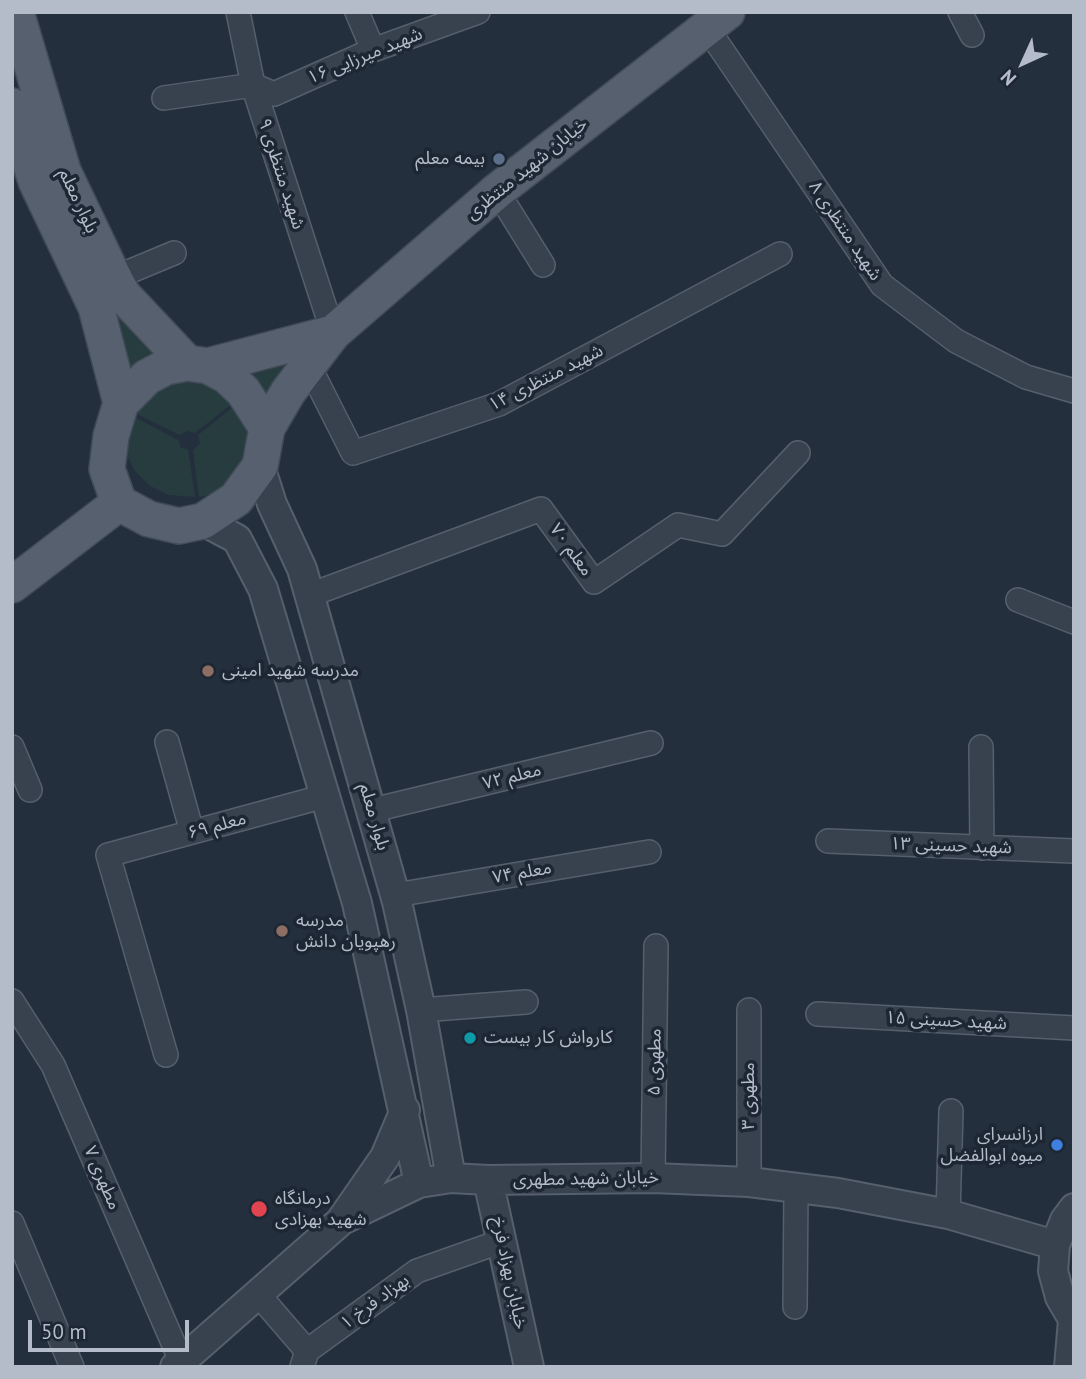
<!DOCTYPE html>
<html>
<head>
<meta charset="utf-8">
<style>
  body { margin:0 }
  #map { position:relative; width:1086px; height:1379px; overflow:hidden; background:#242f3e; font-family:"PT Sans",sans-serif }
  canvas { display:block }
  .frame { position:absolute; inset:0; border:14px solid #b4bcc9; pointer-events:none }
  .north { position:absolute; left:988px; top:28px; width:70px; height:70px; -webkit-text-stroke:5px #1d2633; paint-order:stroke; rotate:225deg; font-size:19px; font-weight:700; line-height:28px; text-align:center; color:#b4bcc9 }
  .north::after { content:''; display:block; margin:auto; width:24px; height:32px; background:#b4bcc9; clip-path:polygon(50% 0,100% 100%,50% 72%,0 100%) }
  .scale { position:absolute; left:28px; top:1320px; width:161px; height:32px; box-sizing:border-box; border:4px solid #b4bcc9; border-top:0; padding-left:9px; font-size:21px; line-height:24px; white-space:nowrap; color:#b4bcc9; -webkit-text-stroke:5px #1d2633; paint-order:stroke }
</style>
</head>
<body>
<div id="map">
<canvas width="1086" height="1379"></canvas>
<div class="frame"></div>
<div class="north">N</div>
<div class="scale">50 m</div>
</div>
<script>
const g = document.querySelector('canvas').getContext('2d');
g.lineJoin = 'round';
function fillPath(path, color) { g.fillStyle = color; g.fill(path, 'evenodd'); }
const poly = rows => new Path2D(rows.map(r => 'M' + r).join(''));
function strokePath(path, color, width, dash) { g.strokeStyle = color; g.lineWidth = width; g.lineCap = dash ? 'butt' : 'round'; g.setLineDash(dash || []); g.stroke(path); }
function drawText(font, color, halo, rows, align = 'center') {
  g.font = font + ' "PT Sans","Noto Sans Arabic",sans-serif'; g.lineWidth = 7; g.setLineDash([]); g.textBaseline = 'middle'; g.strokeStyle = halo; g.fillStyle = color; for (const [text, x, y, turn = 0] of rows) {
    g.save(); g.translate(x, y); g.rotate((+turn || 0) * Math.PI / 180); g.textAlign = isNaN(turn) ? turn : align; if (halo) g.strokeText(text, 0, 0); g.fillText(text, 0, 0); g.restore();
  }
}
const green = poly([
  [120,296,184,362,131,392,98,307],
  [320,328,281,369,257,424,230,374],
  [167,368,242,396,195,433,187,431,180,435,126,409],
  [244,398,252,451,229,485,210,495,199,497,193,450,200,443,198,435],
  [125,412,178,440,181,448,188,449,195,497,169,495,150,486,135,471,126,453]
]);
const minor = poly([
  [238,12,253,85,333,333],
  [357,12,373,50],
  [960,12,972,35],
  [707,28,882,285,956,341,1026,377,1074,391],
  [164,98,253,85,274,94,373,50,478,12],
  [497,191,543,265],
  [114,278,174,253],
  [308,364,353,453,499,404,780,254],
  [310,595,541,509,594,582,678,525,722,534,798,453],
  [1018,600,1074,622],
  [167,742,192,832],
  [12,747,30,790],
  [981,747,982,848],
  [373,810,651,743],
  [828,841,1074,851],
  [396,895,649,852],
  [12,1001,53,1065,181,1361],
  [421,1010,526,1002],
  [749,1010,749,1182],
  [818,1014,1074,1028],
  [166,1055,108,855,325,796],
  [653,1178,656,946],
  [948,1214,951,1111],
  [12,1223,72,1367],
  [258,1294,307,1351],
  [795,1307,796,1189],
  [302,1367,307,1351,417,1271,502,1241]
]);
const tertiary = poly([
  [260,466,272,504,302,569,397,902,421,1010,451,1178],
  [203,521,237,539,263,589,357,903,419,1183],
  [488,1180,529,1367],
  [1074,1208,1065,1220,1055,1245,1053,1271,1060,1297,1074,1321],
  [342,1219,385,1157,405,1110],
  [175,1367,342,1220,419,1183,451,1178,488,1180,653,1178,749,1182,838,1193,948,1214,1055,1245],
  [1069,1367,1073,1320]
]);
const primary = poly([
  [16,12,63,171,114,278,123,295,187,363],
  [12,106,36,181,96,307,121,403],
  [333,333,497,191,727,12],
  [187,363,208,366,227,376,243,391,267,428,260,466,236,499,203,521,179,526,149,519,119,503,107,469,111,436,121,403,147,377,166,367,187,363],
  [208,366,333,333,288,392,267,428],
  [12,585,119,503]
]);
const markers = [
  [499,159,7,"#5c6f8a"],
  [208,671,7,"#8d6e63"],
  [282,931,7,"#8d6e63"],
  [470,1038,7,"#0f9aa8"],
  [1057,1145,7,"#3f7fe0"],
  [259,1209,9,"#e0444e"]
];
const streetNames = [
  ["شهید میرزایی ۱۶",365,56,-22],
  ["خیابان شهید منتظری",527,169,-39],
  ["شهید منتظری ۹",281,174,72],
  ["بلوار معلم",78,201,65],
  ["شهید منتظری ۸",845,231,56],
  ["شهید منتظری ۱۴",546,378,-27],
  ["معلم ۷۰",571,550,54],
  ["معلم ۷۲",512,777,-14],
  ["بلوار معلم",374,817,74],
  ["معلم ۶۹",217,826,-15],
  ["شهید حسینی ۱۳",951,846,2],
  ["معلم ۷۴",522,873,-10],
  ["شهید حسینی ۱۵",946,1021,3],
  ["مطهری ۵",655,1062,-89],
  ["مطهری ۳",749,1096,-90],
  ["مطهری ۷",102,1178,67],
  ["خیابان شهید مطهری",586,1179,-1],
  ["خیابان بهزاد فرخ",509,1273,78],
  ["بهزاد فرخ ۱",375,1302,-36]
];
const poiNames = [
  ["بیمه معلم",485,159,"right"],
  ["مدرسه شهید امینی",222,671],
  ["مدرسه",296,921],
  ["رهپویان دانش",296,942],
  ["کارواش کار بیست",484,1038],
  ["ارزانسرای",1043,1135,"right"],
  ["میوه ابوالفضل",1043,1156,"right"],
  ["درمانگاه",275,1199],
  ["شهید بهزادی",275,1220]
];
fillPath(green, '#263c3f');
strokePath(minor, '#565f6c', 26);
strokePath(tertiary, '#565f6c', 32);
strokePath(primary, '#414a57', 38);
strokePath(minor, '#38414e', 23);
strokePath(tertiary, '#38414e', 28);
strokePath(primary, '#56606e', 35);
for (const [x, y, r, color] of markers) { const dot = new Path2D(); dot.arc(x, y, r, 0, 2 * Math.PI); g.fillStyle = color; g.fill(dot); strokePath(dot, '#1d2633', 2.5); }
drawText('18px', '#b4bcc9', '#1d2633', streetNames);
drawText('18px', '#b4bcc9', '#1d2633', poiNames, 'left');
</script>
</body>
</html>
